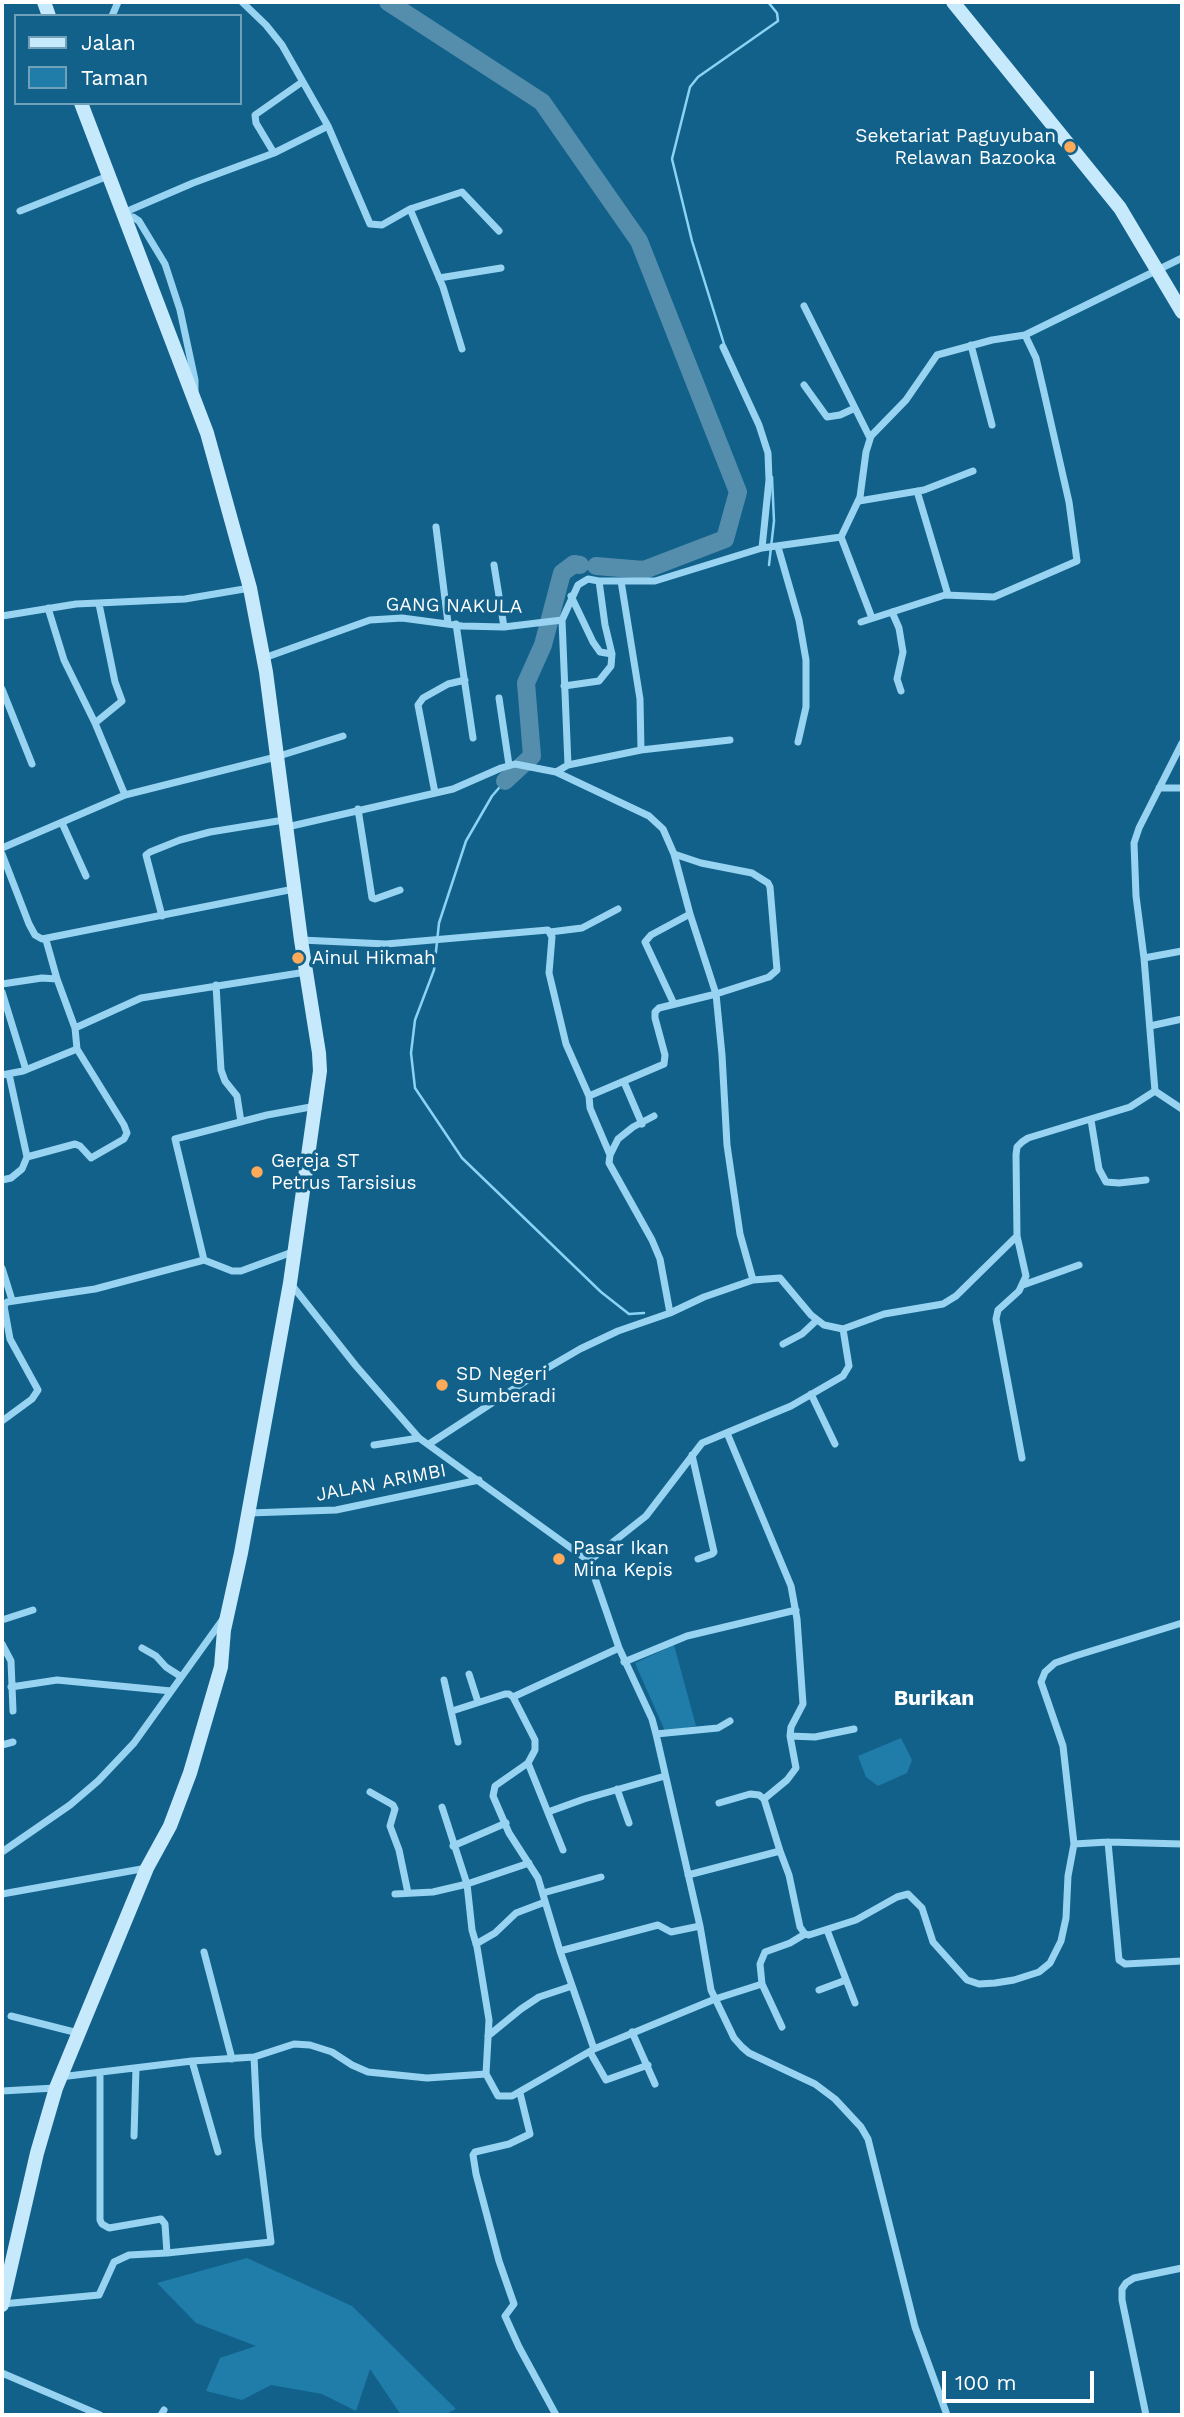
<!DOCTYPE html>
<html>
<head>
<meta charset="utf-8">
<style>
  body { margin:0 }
  #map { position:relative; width:1184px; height:2417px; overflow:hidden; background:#12618b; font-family:"Work Sans",sans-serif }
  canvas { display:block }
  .frame { position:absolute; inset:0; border:4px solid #fff; pointer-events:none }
  .legend { position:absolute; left:14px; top:14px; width:228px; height:91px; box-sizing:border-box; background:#12618b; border:2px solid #71a0b9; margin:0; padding:9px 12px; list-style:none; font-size:21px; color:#fff }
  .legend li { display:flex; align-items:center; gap:14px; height:35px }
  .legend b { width:35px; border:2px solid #71a0b9 }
  .scale { position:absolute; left:942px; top:2371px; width:152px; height:32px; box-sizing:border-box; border:4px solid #fff; border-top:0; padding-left:9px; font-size:21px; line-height:24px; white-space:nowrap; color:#fff; -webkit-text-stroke:5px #12618b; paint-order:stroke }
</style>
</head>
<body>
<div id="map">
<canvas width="1184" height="2417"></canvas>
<div class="frame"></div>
<ul class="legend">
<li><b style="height:9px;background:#c7e9fc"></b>Jalan</li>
<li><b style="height:19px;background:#207ca8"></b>Taman</li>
</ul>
<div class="scale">100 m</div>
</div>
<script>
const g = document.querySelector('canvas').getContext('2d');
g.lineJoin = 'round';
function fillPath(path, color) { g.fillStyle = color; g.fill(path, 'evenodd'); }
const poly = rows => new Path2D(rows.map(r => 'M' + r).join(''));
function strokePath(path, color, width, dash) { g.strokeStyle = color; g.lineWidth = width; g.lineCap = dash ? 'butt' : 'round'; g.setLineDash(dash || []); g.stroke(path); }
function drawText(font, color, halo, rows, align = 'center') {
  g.font = font + ' "Work Sans",sans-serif'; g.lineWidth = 7; g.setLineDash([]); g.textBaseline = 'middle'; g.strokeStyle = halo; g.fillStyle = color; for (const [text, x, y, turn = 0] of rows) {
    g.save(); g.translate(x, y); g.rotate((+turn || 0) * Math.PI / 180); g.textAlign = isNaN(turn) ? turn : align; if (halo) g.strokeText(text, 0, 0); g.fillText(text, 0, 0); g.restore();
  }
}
const green = poly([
  [674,1645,696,1726,665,1731,635,1663],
  [901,1738,912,1760,907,1773,878,1786,866,1777,858,1756],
  [247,2258,352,2306,456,2409,444,2415,401,2415,370,2369,356,2411,322,2394,271,2385,242,2400,206,2391,220,2358,256,2346,196,2323,157,2283]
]);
const stream = poly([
  [724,344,692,241,672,159,690,87,698,77,778,21,777,13,768,2],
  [769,565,774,521,772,477],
  [505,781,492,796,466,841,439,923,434,970,415,1020,411,1053,415,1088,462,1158,601,1292,629,1314,644,1313]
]);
const river = poly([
  [388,2,542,102,639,241,738,492,725,539,644,570,596,566],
  [505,781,532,756,526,683,543,645,562,573,574,564,580,565]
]);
const minor = poly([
  [242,2,266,25,282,45,328,126,370,224,382,225,410,209,462,192,499,231],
  [112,16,118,2],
  [274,153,256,123,255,115,302,82],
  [410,209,443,287,462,349],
  [20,211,108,176],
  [123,213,193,183,274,153,328,126],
  [125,217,133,217,139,221,165,264,180,310,195,380,195,390],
  [439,278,501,268],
  [804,306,870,438],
  [971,345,992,425],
  [723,347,759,425,768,453,769,480,762,548],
  [804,385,827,417,840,415,855,408],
  [917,491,948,595],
  [859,501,924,490,973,471],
  [436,527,448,623],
  [841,537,872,618],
  [778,547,799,620,806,660,806,707,798,742],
  [494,565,504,627],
  [621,581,640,699,641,750],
  [571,596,593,642,600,652,612,654],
  [99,604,115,682,122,701,95,723,125,795],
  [48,608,64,660,95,723],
  [892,612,899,628,903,652,897,679,901,691],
  [2,616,76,604,185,599,250,588],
  [562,620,568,765],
  [861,622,945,595,994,597,1077,561,1069,502,1043,388,1036,358,1025,335],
  [456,624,473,738],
  [264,658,370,620,402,618,462,626,504,627,562,620,578,585,588,579,599,581,655,581,762,548,841,537,860,497,866,452,871,436,906,400,937,355,992,340,1025,335,1182,258],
  [564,686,599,681,611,666,612,654,605,625,599,581],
  [2,689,32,764],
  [499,698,509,765],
  [556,772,568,765,641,750,730,740],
  [1159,788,1182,788],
  [435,793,418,705,423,698,448,684,465,680],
  [358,809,372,898,375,899,400,890],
  [62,823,86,876],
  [287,827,453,789,501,768,515,764,556,772,649,816,663,829,674,854,690,914,716,994,722,1055,727,1145,740,1234,753,1280],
  [2,848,125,795,276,757,343,736],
  [2,854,29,924,35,935,42,939,294,889],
  [162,916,146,855,150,852,180,840,210,832,284,820],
  [550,932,582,928,618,909],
  [46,940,57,979],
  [301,940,386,944,548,930,552,937,549,973,566,1044,589,1096,590,1108,610,1155],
  [1144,958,1182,951],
  [2,984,42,978,57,979,75,1028],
  [216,985,221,1070,225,1081,237,1096,241,1122],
  [2,992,26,1070],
  [674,1004,645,942,651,935,690,914],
  [1150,1026,1182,1019],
  [2,1075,23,1071,77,1049,75,1028,141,998,306,972],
  [624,1082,642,1124],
  [1155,1091,1144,958,1136,896,1134,843,1139,828,1182,743],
  [1155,1091,1182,1109],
  [589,1096,664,1064,665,1055,655,1018,655,1012,659,1008,716,994,769,977,777,970,770,887,768,883,752,873,701,863,674,854],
  [654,1116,633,1127,618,1139,610,1155,609,1163,652,1240,660,1259,670,1313],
  [1091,1120,1099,1169,1106,1182,1119,1183,1146,1180],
  [27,1157,75,1144,80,1146,91,1158,124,1139,127,1133,124,1125,77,1049],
  [2,1180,11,1178,22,1169,27,1157,9,1074],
  [1017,1236,1026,1276,1019,1291,998,1310,996,1319,1022,1458],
  [204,1260,175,1139,267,1115,316,1106],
  [2,1268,12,1300],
  [291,1284,356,1366,419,1438,589,1561,619,1648,652,1719,656,1734,700,1926,711,1990,734,2038,742,2047,749,2053,815,2084,835,2099,861,2127,868,2139,915,2327,947,2415],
  [1023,1285,1079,1265],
  [783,1344,802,1334,817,1320],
  [811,1394,835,1444],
  [2,1421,32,1399,38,1390,10,1339,4,1306,7,1302,95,1289,204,1260,232,1271,241,1271,295,1251],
  [727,1433,791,1586,797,1619,803,1704,791,1727,790,1736,796,1768,787,1780,764,1799],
  [429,1444,532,1377,580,1349,618,1331,670,1313,704,1297,753,1280,780,1278,811,1315,824,1325,843,1329,884,1314,943,1304,956,1296,1017,1236,1016,1155,1017,1147,1022,1142,1028,1138,1130,1107,1155,1091],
  [374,1445,419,1438],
  [692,1455,714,1552,712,1554,698,1559],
  [249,1513,336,1510,479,1480],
  [589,1561,646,1516,702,1443,791,1406,843,1376,849,1366,843,1329],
  [2,1620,33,1610],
  [2,1644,11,1661,13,1711],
  [142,1648,156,1656,166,1667,180,1676],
  [624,1662,687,1636,796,1610],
  [469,1674,478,1702],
  [444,1680,458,1742],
  [11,1687,57,1680,171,1691],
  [452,1711,505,1694,509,1694,513,1697],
  [656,1734,718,1728,730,1721],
  [790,1736,815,1737,854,1729],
  [2,1745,13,1742],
  [528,1763,563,1850],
  [617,1789,629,1823],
  [370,1792,393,1805,395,1809,390,1826,399,1850,408,1893],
  [719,1803,750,1794,759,1795,764,1799,780,1851],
  [442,1807,467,1884,472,1930,477,1947,489,2020,486,2074,498,2096,512,2096,594,2049,560,1951,538,1878,509,1833,493,1796,495,1786,528,1763,535,1750,535,1740,513,1697,619,1648],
  [548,1812,584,1799,665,1776],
  [1108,1842,1119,1960,1125,1964,1182,1961],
  [1074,1844,1063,1746,1041,1682,1045,1672,1055,1663,1075,1656,1182,1623],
  [453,1846,506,1823],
  [2,1852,70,1805,98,1781,134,1743,223,1619],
  [688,1875,780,1851,789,1875,800,1927,805,1934,809,1935,856,1920,897,1897,908,1894,922,1908,933,1942,967,1980,979,1984,995,1983,1014,1980,1039,1972,1050,1963,1061,1941,1066,1918,1068,1876,1074,1844,1108,1842,1182,1844],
  [543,1893,601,1877],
  [2,1894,147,1868],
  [395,1894,433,1892,467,1884,529,1863],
  [827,1930,855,2003],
  [476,1944,495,1933,516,1913,545,1902],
  [560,1951,658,1925,671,1932,700,1926],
  [204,1952,232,2059],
  [762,1984,782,2027],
  [819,1990,846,1980],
  [11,2016,78,2033],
  [632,2032,655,2084],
  [488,2036,521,2009,539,1997,572,1986],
  [594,2049,715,1999,762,1984,760,1964,765,1952,790,1943,805,1934],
  [590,2052,606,2080,648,2065],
  [192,2061,218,2152],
  [100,2073,100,2220,102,2224,109,2228,161,2219,165,2224,167,2253],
  [60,2077,192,2061,254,2057,294,2044,310,2045,332,2052,352,2065,368,2072,427,2078,486,2074],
  [2,2091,55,2088],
  [520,2093,530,2134,509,2144,475,2152,473,2155,476,2174,499,2261,514,2304,505,2316,519,2347,556,2415],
  [134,2136,136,2068],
  [2,2304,99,2295,114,2262,129,2255,167,2253,271,2242,258,2137,254,2057],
  [2,2373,100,2415],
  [161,2415,164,2410],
  [1146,2415,1122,2300,1122,2289,1126,2283,1134,2278,1182,2268]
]);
const secondary = poly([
  [44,2,49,16],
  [953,2,1120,208,1182,312],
  [2,2305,37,2153,56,2088,147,1868,170,1826,190,1773,221,1667,224,1630,241,1553,290,1283,320,1071,319,1053,301,940,266,672,250,588,207,433,81,103]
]);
const markers = [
  [1070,147,7,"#ffaa58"],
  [298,958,7,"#ffaa58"],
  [257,1172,7,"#ffaa58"],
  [442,1385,7,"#ffaa58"],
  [559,1559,7,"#ffaa58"]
];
const poiNames = [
  ["Seketariat Paguyuban",1056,136,"right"],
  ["Relawan Bazooka",1056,158,"right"],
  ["Ainul Hikmah",312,958],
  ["Gereja ST",271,1161],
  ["Petrus Tarsisius",271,1183],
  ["SD Negeri",456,1374],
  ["Sumberadi",456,1396],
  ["Pasar Ikan",573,1548],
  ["Mina Kepis",573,1570]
];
const streetNames = [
  ["GANG NAKULA",454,606,1],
  ["JALAN ARIMBI",381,1483,-11]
];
const neighbourhoodNames = [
  ["Burikan",934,1699]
];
fillPath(green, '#207ca8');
strokePath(stream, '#8ad3f5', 2.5);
strokePath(river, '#548eac', 18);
strokePath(minor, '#98d4f1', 7);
strokePath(secondary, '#c7e9fc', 14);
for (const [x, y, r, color] of markers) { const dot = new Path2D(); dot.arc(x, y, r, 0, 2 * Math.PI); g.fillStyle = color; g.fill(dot); strokePath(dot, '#12618b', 2.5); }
drawText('19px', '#fff', '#12618b', poiNames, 'left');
drawText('19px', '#fff', '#12618b', streetNames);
drawText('bold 21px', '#fff', '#12618b', neighbourhoodNames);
</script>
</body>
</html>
